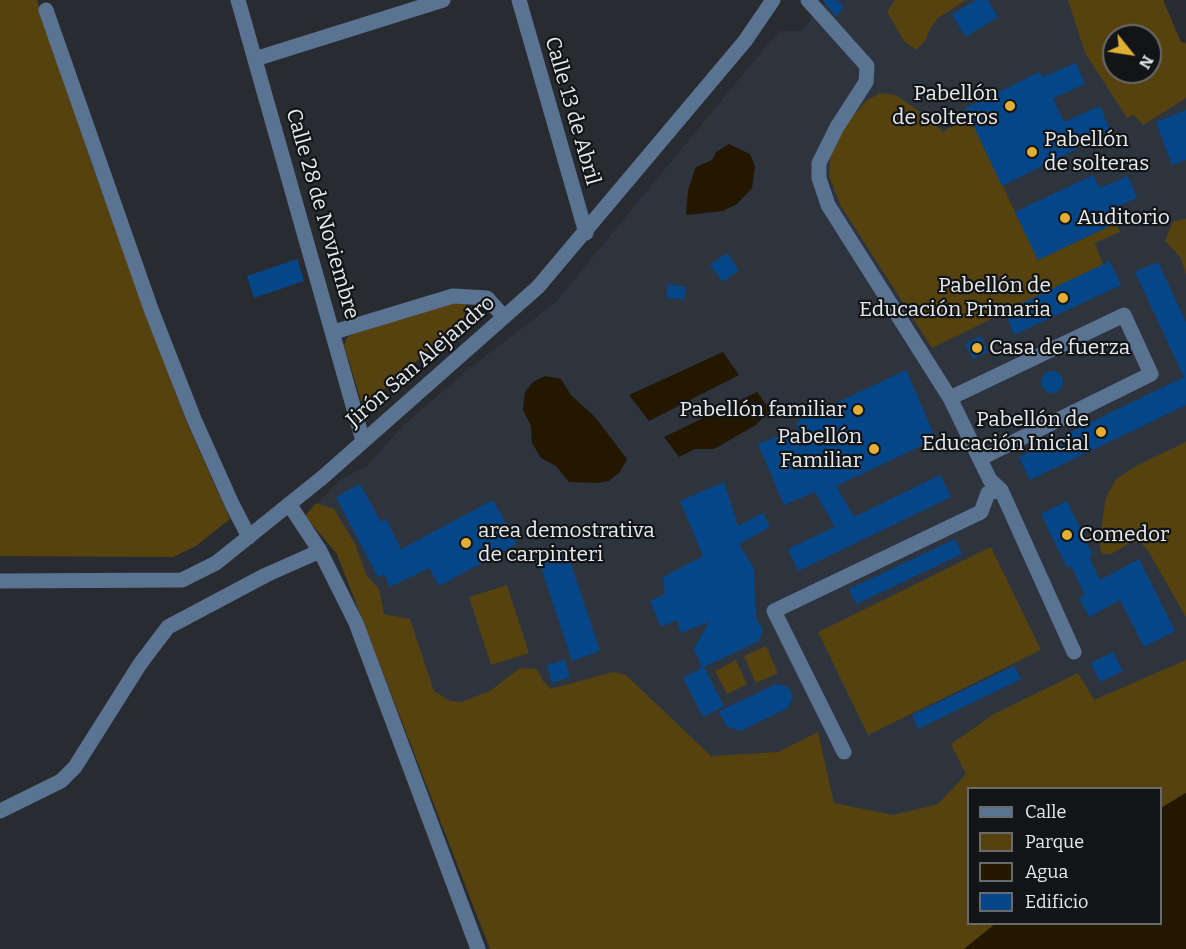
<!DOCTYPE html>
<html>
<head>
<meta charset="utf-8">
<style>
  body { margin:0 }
  #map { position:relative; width:1186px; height:949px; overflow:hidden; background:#282c30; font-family:Bitter,serif }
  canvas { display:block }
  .legend { position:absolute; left:967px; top:787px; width:195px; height:138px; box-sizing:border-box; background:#121416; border:2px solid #686a6c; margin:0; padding:8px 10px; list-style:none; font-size:18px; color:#e8ebee }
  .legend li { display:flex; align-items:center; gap:12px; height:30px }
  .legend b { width:30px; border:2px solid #686a6c }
  .north { position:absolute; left:1102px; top:24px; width:60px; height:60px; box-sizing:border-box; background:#121416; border:2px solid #686a6c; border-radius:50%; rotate:120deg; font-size:16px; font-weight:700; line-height:24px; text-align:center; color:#e8ebee }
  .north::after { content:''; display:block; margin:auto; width:21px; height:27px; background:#e1af34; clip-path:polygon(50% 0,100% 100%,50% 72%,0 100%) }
</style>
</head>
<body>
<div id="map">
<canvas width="1186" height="949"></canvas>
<ul class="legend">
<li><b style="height:8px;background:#5b7392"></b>Calle</li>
<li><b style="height:16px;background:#56420e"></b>Parque</li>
<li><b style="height:16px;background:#241700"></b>Agua</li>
<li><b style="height:16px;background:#054688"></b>Edificio</li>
</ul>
<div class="north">N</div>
</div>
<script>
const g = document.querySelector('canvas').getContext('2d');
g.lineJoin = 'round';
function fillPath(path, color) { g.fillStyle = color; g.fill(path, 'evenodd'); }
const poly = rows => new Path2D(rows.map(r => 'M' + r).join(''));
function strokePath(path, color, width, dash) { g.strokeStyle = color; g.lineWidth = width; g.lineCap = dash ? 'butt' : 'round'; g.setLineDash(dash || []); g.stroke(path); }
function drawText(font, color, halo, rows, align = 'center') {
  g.font = font + ' Bitter,serif'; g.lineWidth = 4.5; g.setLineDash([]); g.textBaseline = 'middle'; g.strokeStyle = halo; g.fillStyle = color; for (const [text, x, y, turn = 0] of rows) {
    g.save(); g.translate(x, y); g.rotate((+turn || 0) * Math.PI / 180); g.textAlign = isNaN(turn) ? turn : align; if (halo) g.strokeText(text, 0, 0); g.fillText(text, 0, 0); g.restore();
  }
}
const built = poly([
  [826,0,1163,0,1181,42,1186,43,1186,702,968,788,968,877,490,949,337,554,305,516,341,479,367,466,404,425,466,371,555,303,767,45,780,31,802,31],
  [1114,36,1150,36,1150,72,1114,72]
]);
const green = poly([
  [0,0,37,0,91,162,187,423,230,519,196,546,173,557,0,556],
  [895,0,966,0,938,18,930,29,926,40,916,50,904,41,887,12],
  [1068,0,1163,0,1181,42,1186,43,1186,98,1143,125,1134,115,1127,118,1085,53],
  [1114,36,1150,36,1150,72,1114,72],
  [880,93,896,95,929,118,943,132,969,115,1038,260,1116,223,1120,232,1095,243,1103,265,932,348,841,206,829,176,831,141,866,101],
  [1186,219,1186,275,1181,258,1165,241,1173,221],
  [464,303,473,308,473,311,369,403,361,401,344,345,348,336,448,304],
  [1186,442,1186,617,1147,549,1140,542,1130,543,1111,554,1102,554,1099,542,1106,497,1116,479,1136,466],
  [316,503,334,509,355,544,367,576,379,589,384,614,410,619,434,691,450,701,461,702,490,691,520,668,537,669,543,681,551,689,613,672,626,675,711,756,778,752,818,732,834,803,893,815,938,804,966,774,951,744,994,714,1078,673,1094,700,1186,660,1186,793,1161,808,1160,788,968,788,968,924,995,924,964,949,490,949,337,554,305,516],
  [991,547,1041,650,868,735,818,632],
  [507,585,529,653,491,665,469,597],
  [766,646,778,673,756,683,744,656],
  [736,660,747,684,727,694,715,671]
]);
const water = poly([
  [729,144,750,154,755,167,752,188,737,204,723,211,686,215,688,190,696,167,712,160,716,152],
  [723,352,739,375,649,421,629,395],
  [545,376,561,379,571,395,595,417,627,459,620,472,609,481,596,483,569,482,556,466,541,458,532,443,531,426,523,410,525,392,533,382],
  [757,392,770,410,756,425,714,449,695,449,679,457,664,437],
  [1186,793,1186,949,964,949,995,924,1160,924,1161,808]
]);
const building = poly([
  [823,0,836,0,844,6,836,17],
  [976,0,988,0,998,17,966,37,952,15],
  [1076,63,1085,84,1053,98,1064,122,1100,106,1110,130,1075,145,1077,149,1002,186,965,108,1040,72,1043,77],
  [1186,110,1186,160,1172,165,1156,122],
  [1093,175,1100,188,1128,176,1137,198,1110,210,1116,223,1038,260,1015,212],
  [727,253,739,270,723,282,710,265],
  [297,259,304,281,254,298,247,276],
  [1110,261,1121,285,1014,335,1005,311],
  [1158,262,1186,322,1186,405,1030,480,1019,457,1184,377,1135,272],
  [668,284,686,287,684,300,666,298],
  [981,336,988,352,973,359,965,344],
  [906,370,936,439,836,486,854,517,940,475,951,497,798,571,788,549,835,527,815,492,784,505,758,444,799,428,796,422],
  '1041 382a11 11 0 1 1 22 0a11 11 0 1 1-22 0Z',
  [724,482,738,526,763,513,770,527,739,544,754,569,756,619,763,629,759,641,702,668,694,649,709,622,681,633,677,620,661,627,650,601,665,594,663,577,703,556,680,501],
  [360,484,381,522,386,519,401,549,493,500,517,544,439,586,429,568,390,587,384,574,378,577,336,497],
  [1067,501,1093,555,1089,557,1100,580,1139,559,1175,631,1144,647,1120,600,1089,617,1079,598,1085,595,1071,566,1067,568,1041,514],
  [955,539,962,554,856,604,849,589],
  [566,549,600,651,572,661,538,558],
  [1113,652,1123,671,1100,682,1091,663],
  [565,660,570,677,552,683,547,665],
  [1014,666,1021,679,918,729,912,715],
  [704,667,724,706,703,717,683,678],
  [776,684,788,687,793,696,788,708,740,731,726,726,719,711]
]);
const minor = poly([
  [238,0,363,441],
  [519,0,586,233],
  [808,0,867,66,866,82,837,127,819,163,819,178,828,205,950,398,990,480,1001,490,1074,652],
  [46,10,151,309,194,419,232,504,249,537],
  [255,59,443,0],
  [334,332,453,296,487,298,504,317],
  [950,398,1124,315,1151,374,981,458],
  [289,504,320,551,356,623,478,949],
  [0,581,182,580,216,563,323,477,538,287,745,41,773,0],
  [844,752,774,611,981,512,988,493,1001,490],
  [0,811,61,781,75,767,140,664,168,627,266,575,320,551]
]);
const markers = [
  [1010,106,6,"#e1af34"],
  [1032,152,6,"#e1af34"],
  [1065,218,6,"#e1af34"],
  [1063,298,6,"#e1af34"],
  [977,348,6,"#e1af34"],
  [858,410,6,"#e1af34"],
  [1101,432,6,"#e1af34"],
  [874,449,6,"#e1af34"],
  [1067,535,6,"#e1af34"],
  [466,543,6,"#e1af34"]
];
const poiNames = [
  ["Pabellón",998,94],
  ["de solteros",998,118],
  ["Pabellón",1044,140,"left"],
  ["de solteras",1044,164,"left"],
  ["Auditorio",1077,218,"left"],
  ["Pabellón de",1051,286],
  ["Educación Primaria",1051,310],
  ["Casa de fuerza",989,348,"left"],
  ["Pabellón familiar",846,410],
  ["Pabellón de",1089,420],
  ["Educación Inicial",1089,444],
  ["Pabellón",862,437],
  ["Familiar",862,461],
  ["area demostrativa",478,531,"left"],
  ["de carpinteri",478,555,"left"],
  ["Comedor",1079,535,"left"]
];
const streetNames = [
  ["Calle 13 de Abril",572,111,74],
  ["Calle 28 de Noviembre",322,214,74],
  ["Jirón San Alejandro",421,362,-41]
];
fillPath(built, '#2d343e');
fillPath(green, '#56420e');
fillPath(water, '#241700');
fillPath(building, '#054688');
strokePath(minor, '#5b7392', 15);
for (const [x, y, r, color] of markers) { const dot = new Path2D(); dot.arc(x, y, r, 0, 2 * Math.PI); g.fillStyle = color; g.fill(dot); strokePath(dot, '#121416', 2); }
drawText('21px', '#e8ebee', '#121416', poiNames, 'right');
drawText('21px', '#e8ebee', '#121416', streetNames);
</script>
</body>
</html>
